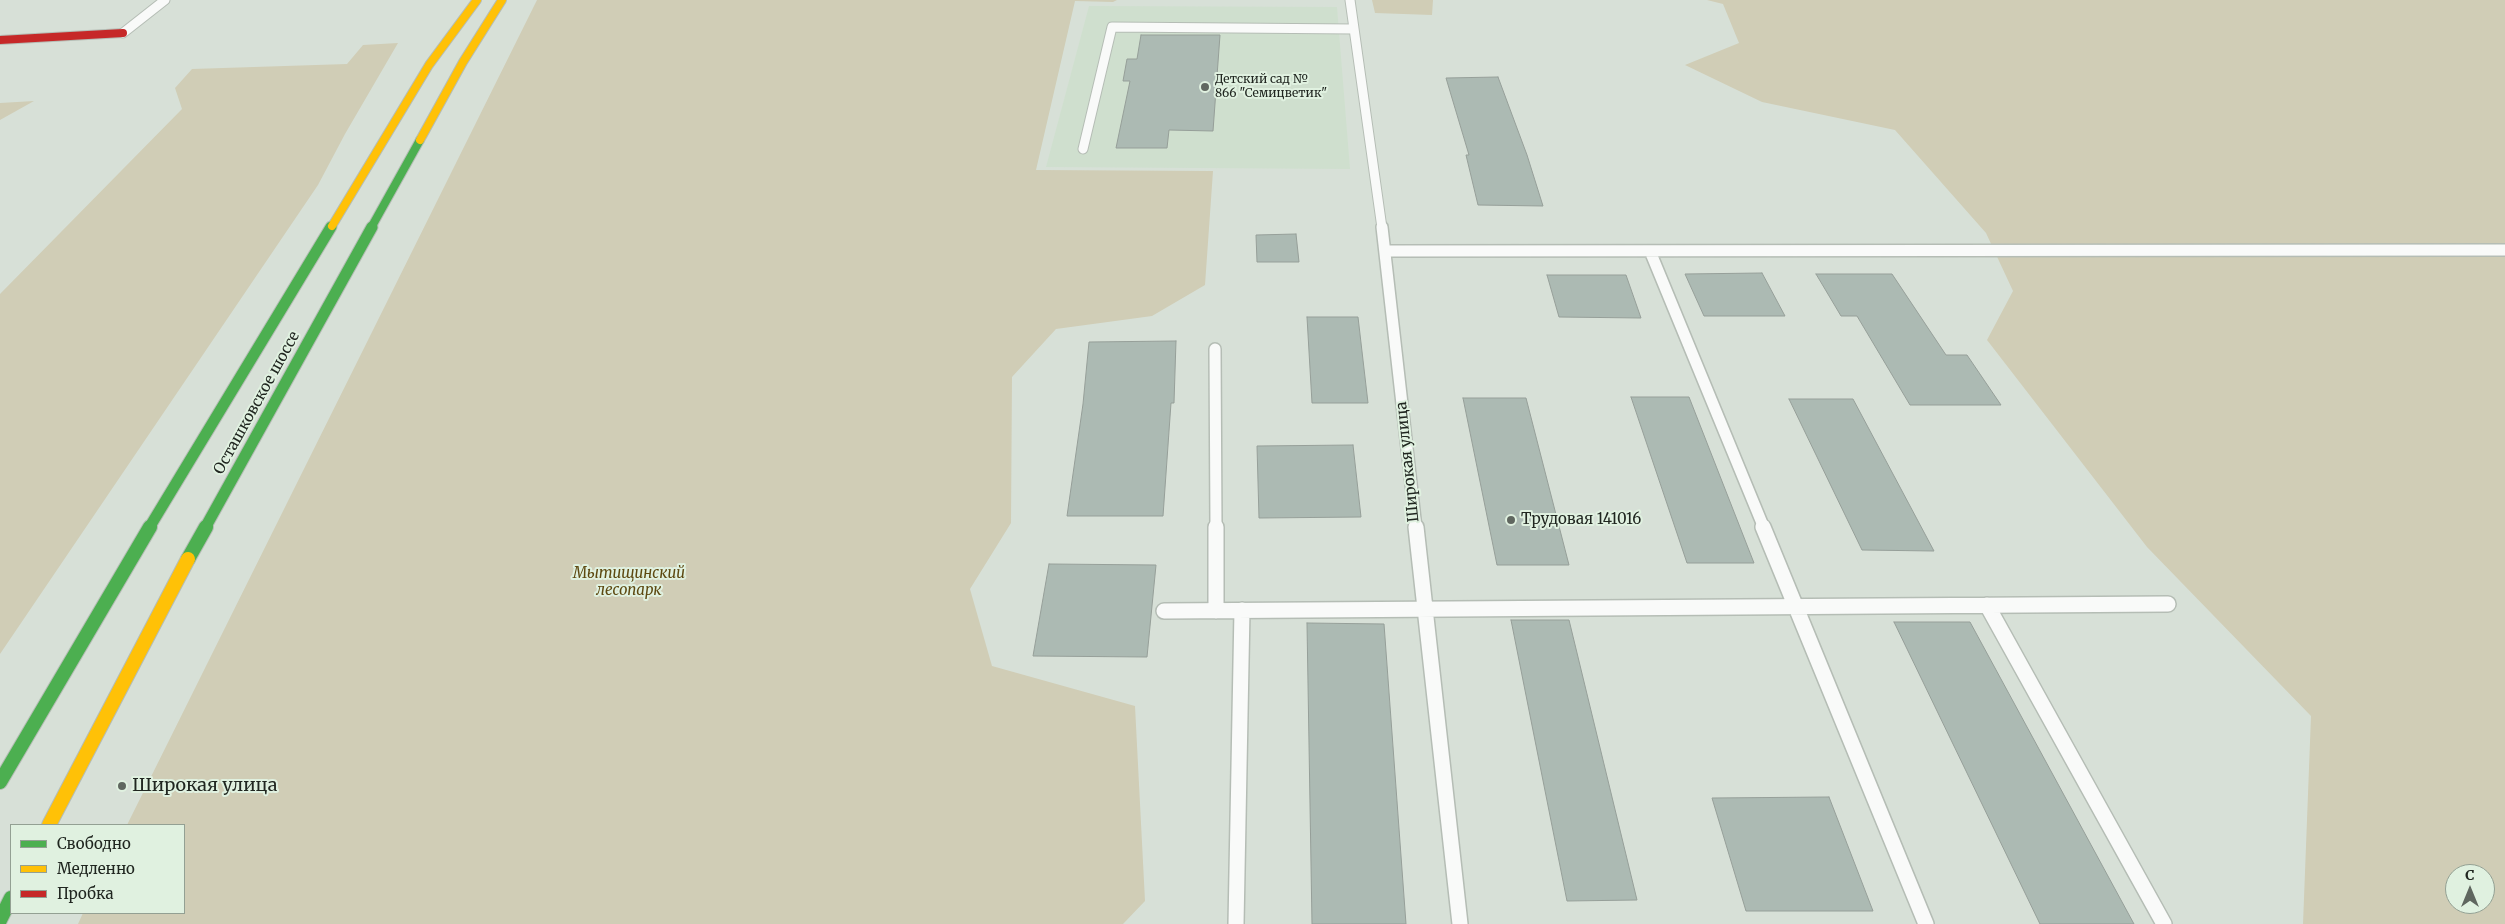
<!DOCTYPE html>
<html>
<head>
<meta charset="utf-8">
<style>
  body { margin:0 }
  #map { position:relative; width:2505px; height:924px; overflow:hidden; background:#d7e0d7; font-family:Merriweather,serif }
  canvas { display:block }
  .legend { position:absolute; left:10px; top:824px; width:175px; height:90px; box-sizing:border-box; background:#e0f1e0; border:1px solid #93a093; margin:0; padding:6px 9px; list-style:none; font-size:15px; color:#202620 }
  .legend li { display:flex; align-items:center; gap:10px; height:25px }
  .legend b { width:25px; border:1px solid #93a093 }
  .north { position:absolute; left:2445px; top:864px; width:50px; height:50px; box-sizing:border-box; background:#e0f1e0; border:1px solid #93a093; border-radius:50%; rotate:0deg; font-size:14px; font-weight:700; line-height:20px; text-align:center; color:#202620 }
  .north::after { content:''; display:block; margin:auto; width:18px; height:22px; background:#606760; clip-path:polygon(50% 0,100% 100%,50% 72%,0 100%) }
</style>
</head>
<body>
<div id="map">
<canvas width="2505" height="924"></canvas>
<ul class="legend">
<li><b style="height:6px;background:#4caf50"></b>Свободно</li>
<li><b style="height:6px;background:#ffc107"></b>Медленно</li>
<li><b style="height:6px;background:#c62828"></b>Пробка</li>
</ul>
<div class="north">С</div>
</div>
<script>
const g = document.querySelector('canvas').getContext('2d');
g.lineJoin = 'round';
function fillPath(path, color) { g.fillStyle = color; g.fill(path, 'evenodd'); }
const poly = rows => new Path2D(rows.map(r => 'M' + r).join(''));
function strokePath(path, color, width, dash) { g.strokeStyle = color; g.lineWidth = width; g.lineCap = dash ? 'butt' : 'round'; g.setLineDash(dash || []); g.stroke(path); }
function drawText(font, color, halo, rows, align = 'center') {
  g.font = font + ' Merriweather,serif'; g.lineWidth = 4; g.setLineDash([]); g.textBaseline = 'middle'; g.strokeStyle = halo; g.fillStyle = color; for (const [text, x, y, turn = 0] of rows) {
    g.save(); g.translate(x, y); g.rotate((+turn || 0) * Math.PI / 180); g.textAlign = isNaN(turn) ? turn : align; if (halo) g.strokeText(text, 0, 0); g.fillText(text, 0, 0); g.restore();
  }
}
const built = poly([
  [1089,6,1337,7,1350,169,1046,167]
]);
const green = poly([
  [537,0,1117,0,1113,2,1075,1,1036,170,1213,171,1205,285,1152,316,1056,329,1012,377,1011,523,970,589,992,666,1135,706,1145,901,1123,924,78,924,83,913,184,913,184,825,127,825],
  [1372,0,1433,0,1432,15,1375,13],
  [1707,0,2505,0,2505,924,2303,924,2311,716,2147,547,1987,340,2013,291,1986,233,1895,130,1762,102,1685,65,1739,43,1723,4],
  [2455,874,2485,874,2485,904,2455,904],
  [398,43,345,134,318,185,0,654,0,294,182,109,175,88,192,69,347,64,363,45],
  [34,101,0,120,0,103]
]);
const building = poly([
  [1141,35,1220,35,1213,131,1169,130,1167,148,1116,148,1130,81,1123,81,1127,59,1137,59,1141,35],
  [1498,77,1527,155,1543,206,1478,205,1466,155,1469,155,1446,78,1498,77],
  [1296,234,1299,262,1257,262,1256,235,1296,234],
  [1762,273,1785,316,1704,316,1685,274,1762,273],
  [1816,274,1892,274,1946,355,1967,355,2001,405,1910,405,1857,316,1841,316,1816,274],
  [1547,275,1626,275,1641,318,1559,317,1547,275],
  [1307,317,1358,317,1368,403,1312,403,1307,317],
  [1176,341,1174,403,1171,403,1163,516,1067,516,1083,404,1089,342,1176,341],
  [1631,397,1689,397,1754,563,1687,563,1631,397],
  [1463,398,1526,398,1569,565,1497,565,1463,398],
  [1789,399,1853,399,1934,551,1862,550,1789,399],
  [1353,445,1361,517,1259,518,1257,446,1353,445],
  [1049,564,1156,565,1147,657,1033,656,1049,564],
  [1511,620,1569,620,1637,900,1567,901,1511,620],
  [1894,622,1970,622,2134,924,2040,924,1894,622],
  [1307,623,1384,624,1406,924,1312,924,1307,623],
  [1829,797,1873,911,1746,911,1712,798,1829,797]
]);
const laneFar2 = poly([
  [1350,0,1382,228],
  [123,33,165,0],
  [1083,149,1112,27,1354,29]
]);
const laneFar1 = poly([
  [1382,227,1416,528],
  [1385,251,2505,250],
  [1650,251,1764,528],
  [1215,349,1216,528]
]);
const lane = poly([
  [1216,527,1216,611],
  [1416,527,1460,924],
  [1763,527,1926,924],
  [1987,605,2164,924],
  [1164,611,2168,604],
  [1236,924,1242,610]
]);
const fastFar2 = poly([
  [331,228,332,226],
  [371,228,420,140]
]);
const fastFar1 = poly([
  [149,528,331,227],
  [205,528,372,227]
]);
const fast = poly([
  [188,559,206,527],
  [0,782,150,527],
  [0,920,11,898]
]);
const slowFar1 = poly([
  [420,140,463,62,502,0],
  [332,226,429,65,477,0]
]);
const slow = poly([
  [49,825,188,559]
]);
const jam = poly([
  [0,40,123,33]
]);
const markers = [
  [1205,87,5,"#606760"],
  [1511,520,5,"#606760"],
  [122,786,5,"#606760"]
];
const farPoinames = [
  ["Детский сад №",1215,80],
  ["866 \"Семицветик\"",1215,94]
];
const streetNames = [
  ["Осташковское шоссе",257,403,-61],
  ["Широкая улица",1408,462,-96]
];
const poiNames = [
  ["Трудовая 141016",1521,520]
];
const parkNames = [
  ["Мытищинский",629,574],
  ["лесопарк",629,591]
];
const nearPoinames = [
  ["Широкая улица",132,786]
];
fillPath(built, '#cfdfce');
fillPath(green, '#d0cdb6');
fillPath(building, '#acbab3');
strokePath(building, '#969f99', 1);
strokePath(laneFar2, '#b5bdb5', 11);
strokePath(laneFar1, '#b5bdb5', 14);
strokePath(lane, '#b5bdb5', 18);
strokePath(fastFar2, '#b5bdb5', 10);
strokePath(fastFar1, '#b5bdb5', 13);
strokePath(fast, '#b5bdb5', 16);
strokePath(slowFar1, '#b5bdb5', 10);
strokePath(slow, '#b5bdb5', 16);
strokePath(jam, '#b5bdb5', 10);
strokePath(laneFar2, '#f9faf9', 9);
strokePath(laneFar1, '#f9faf9', 11);
strokePath(lane, '#f9faf9', 15);
strokePath(fastFar2, '#4caf50', 8);
strokePath(fastFar1, '#4caf50', 11);
strokePath(fast, '#4caf50', 14);
strokePath(slowFar1, '#ffc107', 8);
strokePath(slow, '#ffc107', 14);
strokePath(jam, '#c62828', 8);
for (const [x, y, r, color] of markers) { const dot = new Path2D(); dot.arc(x, y, r, 0, 2 * Math.PI); g.fillStyle = color; g.fill(dot); strokePath(dot, '#e0f1e0', 2); }
drawText('12px', '#202620', '#e0f1e0', farPoinames, 'left');
drawText('15px', '#202620', '#e0f1e0', streetNames);
drawText('15px', '#202620', '#e0f1e0', poiNames, 'left');
drawText('italic 15px', '#5d4911', '#e0f1e0', parkNames);
drawText('18px', '#202620', '#e0f1e0', nearPoinames, 'left');
</script>
</body>
</html>
